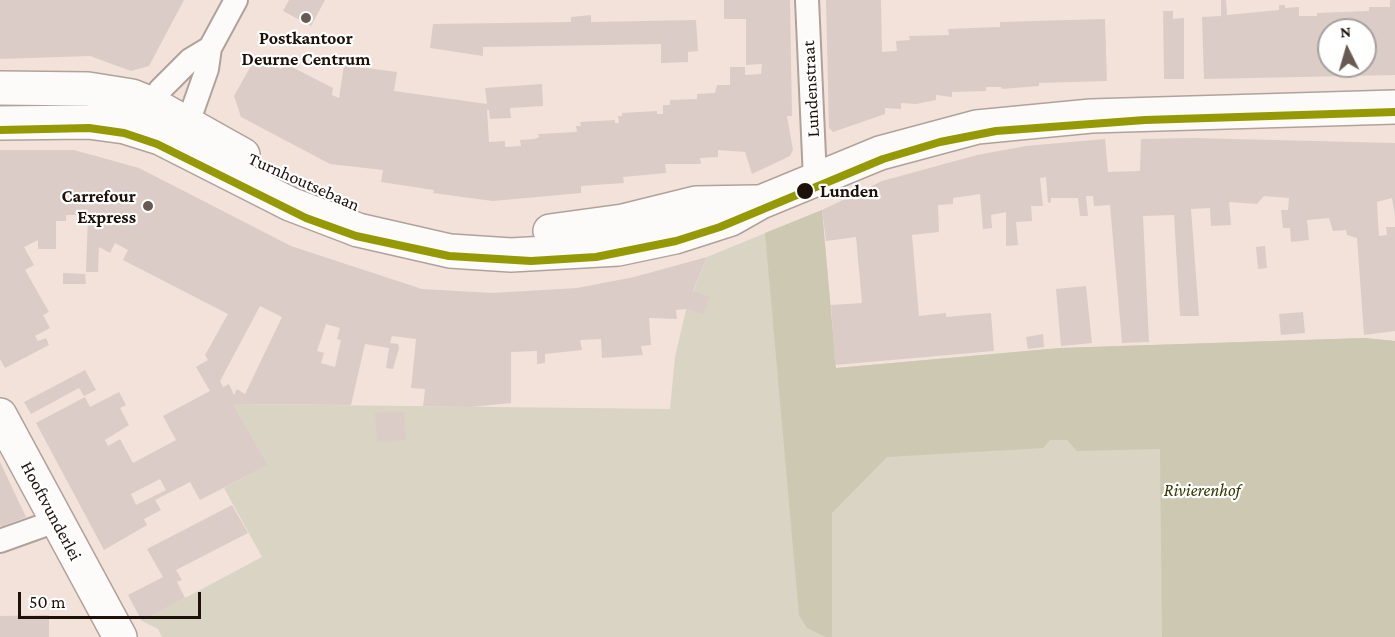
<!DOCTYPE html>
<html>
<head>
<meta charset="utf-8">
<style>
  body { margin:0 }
  #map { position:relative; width:1395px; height:637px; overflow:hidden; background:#f2e2da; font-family:"Crimson Pro",serif }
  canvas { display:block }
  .north { position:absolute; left:1317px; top:18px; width:60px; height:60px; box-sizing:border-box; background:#fff; border:2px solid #a5a09d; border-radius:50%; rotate:355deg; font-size:16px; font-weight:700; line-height:24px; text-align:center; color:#1d110a }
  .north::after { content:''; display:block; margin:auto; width:21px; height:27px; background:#685a53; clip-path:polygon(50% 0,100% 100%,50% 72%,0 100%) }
  .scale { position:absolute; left:18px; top:592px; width:183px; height:27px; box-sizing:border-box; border:3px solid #1d110a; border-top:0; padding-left:8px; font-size:18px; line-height:21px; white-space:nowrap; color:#1d110a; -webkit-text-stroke:4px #fff; paint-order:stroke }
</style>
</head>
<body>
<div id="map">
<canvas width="1395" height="637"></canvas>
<div class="north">N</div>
<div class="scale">50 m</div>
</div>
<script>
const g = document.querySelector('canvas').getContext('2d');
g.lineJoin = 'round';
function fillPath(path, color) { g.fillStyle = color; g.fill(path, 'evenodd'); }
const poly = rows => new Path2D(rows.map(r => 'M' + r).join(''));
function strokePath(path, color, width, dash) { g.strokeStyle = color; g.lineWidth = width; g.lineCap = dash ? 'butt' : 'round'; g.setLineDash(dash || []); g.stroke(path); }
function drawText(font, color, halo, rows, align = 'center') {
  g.font = font + ' "Crimson Pro",serif'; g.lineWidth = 4.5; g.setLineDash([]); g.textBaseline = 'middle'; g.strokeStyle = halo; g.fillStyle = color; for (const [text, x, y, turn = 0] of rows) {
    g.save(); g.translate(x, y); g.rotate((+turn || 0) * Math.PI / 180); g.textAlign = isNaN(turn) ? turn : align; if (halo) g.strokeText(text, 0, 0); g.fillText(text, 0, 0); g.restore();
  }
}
const green = poly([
  [822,210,836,368,1060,348,1364,338,1395,341,1395,637,162,637,158,629,142,621,262,557,224,488,268,465,233,404,670,409,675,357,686,310,707,257]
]);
const forest = poly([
  [822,210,836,368,1060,348,1364,338,1395,341,1395,637,1162,637,1160,449,1077,451,1067,440,1050,440,1043,448,887,457,832,513,832,637,826,637,807,628,799,615,765,233]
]);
const building = poly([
  [0,0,184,0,149,66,131,71,90,56,0,59],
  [289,0,325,0,311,26,283,11],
  [724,0,790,0,792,116,787,116,793,150,790,156,752,174,745,152,718,150,718,157,700,158,701,164,665,164,666,173,623,177,624,183,581,186,581,193,493,201,433,193,434,190,381,182,383,170,330,164,241,117,234,96,257,55,281,69,284,63,333,88,332,95,339,98,344,65,397,72,394,91,487,104,485,88,542,84,543,106,510,108,511,118,490,119,489,110,487,110,489,142,505,141,505,147,521,146,520,140,534,139,539,137,538,134,577,132,576,126,581,126,580,122,615,120,615,123,619,123,618,116,622,116,622,113,657,111,657,114,663,114,663,105,670,105,670,100,697,99,697,94,715,93,717,85,730,85,730,67,745,67,745,75,761,74,762,64,746,65,746,19,724,19],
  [826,0,881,0,882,52,897,51,896,41,910,40,909,36,949,35,948,29,1000,27,1000,22,1105,19,1107,81,1039,83,1039,86,1002,89,1001,87,986,87,986,91,952,92,952,97,936,95,936,100,916,104,901,103,901,109,885,108,885,114,833,132,829,128],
  [1221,0,1226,0,1227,15,1279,10,1279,5,1285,5,1285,8,1299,7,1299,16,1317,16,1317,13,1369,11,1369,7,1390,7,1390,0,1395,0,1395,75,1204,79,1202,17,1221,16],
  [1329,30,1365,30,1365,66,1329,66],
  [1163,11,1173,11,1173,19,1184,18,1184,79,1164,79],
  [591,15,591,22,696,20,698,51,688,52,688,62,661,63,661,44,483,47,483,56,430,48,433,24,571,22,571,17],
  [1193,138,1395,143,1395,217,1392,198,1377,202,1379,236,1387,235,1386,227,1395,227,1395,331,1364,335,1357,238,1347,235,1346,230,1333,231,1329,218,1307,220,1309,240,1291,242,1290,228,1283,228,1281,210,1288,210,1289,198,1264,196,1257,204,1229,202,1231,225,1211,226,1210,208,1191,209,1199,316,1180,316,1174,215,1143,216,1149,342,1122,343,1110,205,1094,206,1093,196,1086,196,1088,216,1080,216,1078,198,1051,198,1051,202,1048,203,1046,177,1040,178,1043,206,1031,206,1032,221,1016,222,1018,245,1006,246,1006,212,991,215,992,228,983,229,980,194,953,198,953,204,938,205,939,232,912,235,919,316,946,313,946,317,991,313,994,351,835,365,831,305,862,303,856,237,826,241,822,210,882,181,977,155,1026,146,1105,139,1108,172,1140,171,1141,139],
  [0,150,74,150,139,168,291,246,422,289,492,293,577,288,634,277,707,257,693,291,709,297,703,314,686,309,676,310,677,319,649,318,651,345,641,346,643,355,602,358,601,339,580,340,582,350,545,354,545,363,537,364,537,351,511,352,511,403,471,407,423,406,425,389,411,388,416,339,392,336,390,343,398,344,399,348,393,369,386,368,389,348,365,344,351,405,233,404,268,465,200,500,190,482,155,500,161,510,144,519,147,525,104,550,36,423,85,397,90,407,119,392,126,405,120,408,129,425,105,440,108,446,120,439,133,463,176,440,163,416,210,391,196,367,208,360,205,355,228,314,123,260,128,250,115,243,110,253,99,247,98,272,86,272,88,215,66,215,66,221,56,221,56,249,38,249,38,240,24,247,34,265,25,270,49,312,43,315,50,328,35,336,38,341,46,338,49,345,5,368,0,359],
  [260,306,282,317,245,394,237,389,234,395,229,384,223,387,220,381],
  [326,324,340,328,337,339,341,340,335,367,321,363,324,353,317,351],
  [160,479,166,490,136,505,131,494],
  [1265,246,1267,268,1258,269,1256,247],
  [63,273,85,274,86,284,63,284],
  [1086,286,1092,343,1061,346,1056,289],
  [1303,312,1305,333,1281,335,1279,314],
  [1043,334,1044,347,1028,349,1026,337],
  [85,370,96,390,84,396,79,388,31,414,24,402],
  [404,412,406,440,377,442,375,413],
  [0,462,26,517,1,527,0,525],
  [232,505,248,533,176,570,182,580,177,582,185,598,142,621,128,595,163,577,147,549],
  [49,615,49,637,0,637,0,616]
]);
const street = poly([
  [807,0,815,179],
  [147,116,160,90,190,60,210,48],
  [183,137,207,69,210,48,236,0],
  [0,541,56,521]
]);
const secondary = poly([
  [0,88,88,89,132,96,152,104,243,155],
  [0,123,88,122,125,127,160,138,290,204,358,230,450,251,511,255,618,249,675,237,731,219,761,202,880,153,977,127,1091,116,1395,107],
  [550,231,623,221,696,203,756,202],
  [0,415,120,637]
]);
const tram1 = poly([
  [0,130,89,128,124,133,157,144,306,218,356,236,449,256,531,261,596,257,676,241,720,227,883,159,940,142,996,131,1145,120,1395,112]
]);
const markers = [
  [306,18,6,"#685a53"],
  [805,191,9,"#1d110a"],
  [148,206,6,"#685a53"]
];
const poiNames = [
  ["Postkantoor",306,38],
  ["Deurne Centrum",306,59],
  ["Carrefour",136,196,"right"],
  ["Express",136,217,"right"]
];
const streetNames = [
  ["Lundenstraat",811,89,-93],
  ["Turnhoutsebaan",304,182,24],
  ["Hooftvunderlei",51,511,62]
];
const stopNames = [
  ["Lunden",820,191]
];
const parkNames = [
  ["Rivierenhof",1202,490]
];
fillPath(green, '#d9d4c4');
fillPath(forest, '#cdc8b2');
fillPath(building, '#dbccc8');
strokePath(street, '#b0a29b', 26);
strokePath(secondary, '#b0a29b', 36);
strokePath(street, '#fdfbf9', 22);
strokePath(secondary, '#fdfbf9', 33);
strokePath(tram1, '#959903', 8);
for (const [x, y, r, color] of markers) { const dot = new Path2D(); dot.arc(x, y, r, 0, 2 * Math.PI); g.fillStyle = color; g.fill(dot); strokePath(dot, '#fff', 2); }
drawText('bold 18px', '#1d110a', '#fff', poiNames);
drawText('18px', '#1d110a', '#fff', streetNames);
drawText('bold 18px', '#1d110a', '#fff', stopNames, 'left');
drawText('italic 18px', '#343800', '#fff', parkNames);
</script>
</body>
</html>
